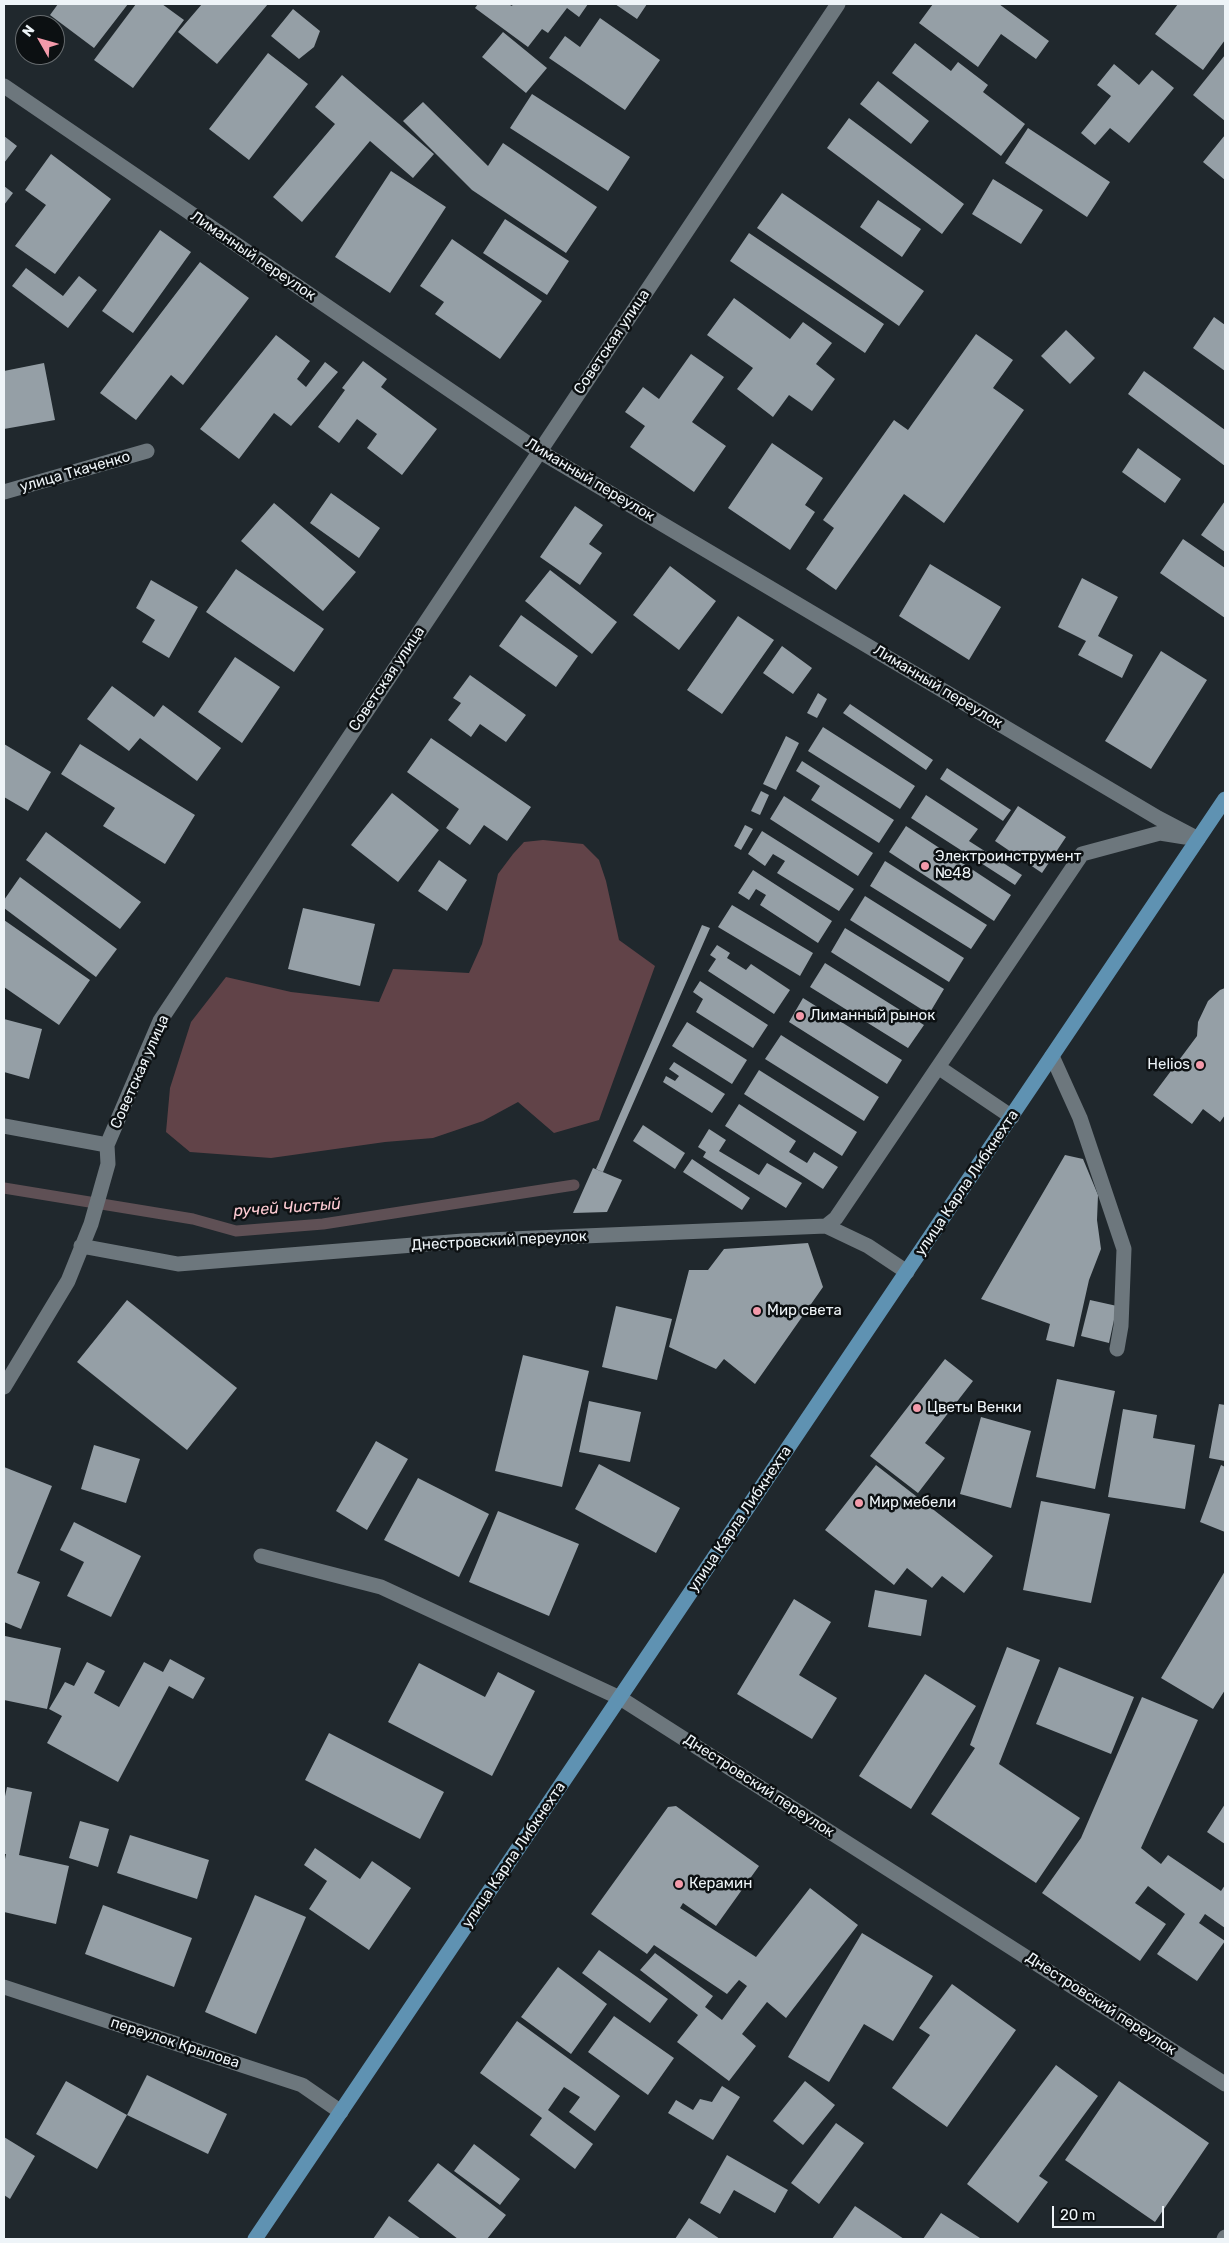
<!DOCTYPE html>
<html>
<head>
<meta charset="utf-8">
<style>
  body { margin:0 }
  #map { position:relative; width:1229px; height:2243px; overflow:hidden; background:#20282d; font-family:Rubik,sans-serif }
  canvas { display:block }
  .frame { position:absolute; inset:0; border:5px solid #eef4f8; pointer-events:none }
  .north { position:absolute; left:15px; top:15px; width:50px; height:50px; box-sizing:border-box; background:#0c1012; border:1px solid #666b6e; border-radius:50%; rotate:308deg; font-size:14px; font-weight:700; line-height:20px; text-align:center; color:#eef4f8 }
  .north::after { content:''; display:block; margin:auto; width:18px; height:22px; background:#f39aaa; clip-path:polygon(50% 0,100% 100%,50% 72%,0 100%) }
  .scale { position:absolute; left:1052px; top:2206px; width:112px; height:22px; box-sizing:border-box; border:2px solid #eef4f8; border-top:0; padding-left:6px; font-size:15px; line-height:18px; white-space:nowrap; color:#eef4f8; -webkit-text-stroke:4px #0c1012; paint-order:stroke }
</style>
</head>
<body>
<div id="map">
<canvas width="1229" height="2243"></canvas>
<div class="frame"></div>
<div class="north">N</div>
<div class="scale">20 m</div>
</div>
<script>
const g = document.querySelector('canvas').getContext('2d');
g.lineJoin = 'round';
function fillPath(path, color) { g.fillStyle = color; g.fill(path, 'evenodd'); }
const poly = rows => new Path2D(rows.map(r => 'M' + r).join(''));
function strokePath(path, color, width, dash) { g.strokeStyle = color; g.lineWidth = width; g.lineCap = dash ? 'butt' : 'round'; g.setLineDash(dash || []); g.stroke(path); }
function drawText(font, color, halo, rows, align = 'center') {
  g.font = font + ' Rubik,sans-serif'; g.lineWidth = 5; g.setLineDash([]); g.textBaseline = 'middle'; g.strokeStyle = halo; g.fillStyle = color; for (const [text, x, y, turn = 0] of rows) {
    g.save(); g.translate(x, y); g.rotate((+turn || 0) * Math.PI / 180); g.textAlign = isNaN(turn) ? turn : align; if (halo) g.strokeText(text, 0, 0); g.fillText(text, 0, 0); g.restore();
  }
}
const forest = poly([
  [543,840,583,844,599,860,606,881,619,940,655,966,599,1120,554,1133,518,1102,483,1121,433,1138,385,1142,271,1158,190,1152,166,1132,170,1088,191,1022,226,977,291,992,379,1002,393,969,469,973,482,944,498,874,513,854,524,842]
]);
const stream = poly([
  [4,1188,193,1219,236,1231,323,1224,574,1185]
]);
const building = poly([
  [58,4,128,4,94,48,50,15],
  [136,4,162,4,184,20,133,88,94,60],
  [202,4,268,4,217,64,178,32],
  [478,4,508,4,512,6,513,4,588,4,579,17,567,8,548,33,542,29,528,47,475,8],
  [615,4,647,4,637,19],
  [933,4,999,4,1049,41,1036,59,1001,34,978,67,919,23],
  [1178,4,1225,4,1225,40,1203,70,1155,34],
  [293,9,320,31,314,47,299,59,271,36],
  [600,18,660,60,625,110,549,58,565,36,580,47],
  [503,32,547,68,526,93,482,57],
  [915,43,951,71,958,62,988,85,983,92,1025,124,1001,156,892,73],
  [268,53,308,84,249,160,209,129],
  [1225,55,1225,121,1193,95],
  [1114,64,1139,85,1152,70,1174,88,1129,143,1110,128,1095,145,1081,133,1111,96,1097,85],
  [342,75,434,154,413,178,370,141,302,222,273,197,335,124,315,107],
  [878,81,929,121,911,144,860,104],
  [532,94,630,157,608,191,510,128],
  [423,102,488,166,503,143,597,207,566,253,472,190,403,121],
  [849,118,964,204,942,234,827,148],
  [1028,128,1110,182,1087,217,1005,163],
  [1225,135,1225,180,1203,162],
  [4,136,17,146,4,163],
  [51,154,111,199,55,274,15,246,46,205,25,190],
  [391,171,446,207,390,293,335,257],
  [993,179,1043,210,1021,244,972,214],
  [4,186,13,193,4,205],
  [782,193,924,291,899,326,757,228],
  [878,200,921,229,902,257,860,227],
  [505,219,569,261,547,295,483,253],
  [160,230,191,252,133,333,102,311],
  [749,233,884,324,865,353,730,261],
  [452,239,542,301,500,359,435,314,444,302,420,286],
  [200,262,249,298,183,385,171,375,136,420,100,393],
  [26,268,63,296,79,276,97,290,68,328,12,286],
  [734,298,790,339,803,322,832,343,816,364,835,379,812,411,789,395,773,417,737,389,753,368,707,335],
  [1214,317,1225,325,1225,371,1193,348],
  [1066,330,1095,358,1070,384,1041,356],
  [976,334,1013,360,993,388,1024,410,944,523,904,494,836,590,806,569,834,528,823,520,894,420,908,430],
  [276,335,310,361,297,379,306,387,325,362,338,372,291,426,274,413,239,459,200,429],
  [691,354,724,377,692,422,726,446,694,492,630,447,645,426,625,412,643,387,659,399],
  [363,361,387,379,381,387,437,429,402,475,367,448,377,434,357,419,339,443,318,427,345,390,342,388],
  [44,363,55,420,4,429,4,371],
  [1144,371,1225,430,1225,466,1128,394],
  [772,443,823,478,805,505,815,512,790,550,728,508],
  [1138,448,1181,479,1165,503,1122,472],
  [331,493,380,528,359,558,310,523],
  [1225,501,1225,552,1201,535],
  [274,503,356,572,323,611,241,541],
  [575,506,603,525,589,544,602,553,580,585,540,557],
  [1183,539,1225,568,1225,618,1160,573],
  [930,564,1001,607,969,660,899,616],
  [670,566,716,601,679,650,633,615],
  [236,569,324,629,294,672,206,612],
  [550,570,617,622,592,654,525,601],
  [1082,578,1118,597,1098,636,1133,655,1122,678,1078,655,1086,641,1058,627],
  [151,580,198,607,169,658,142,642,155,620,136,608],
  [521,615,578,656,556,687,499,646],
  [738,616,774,640,722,714,687,690],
  [782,646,812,668,793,694,763,673],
  [1161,651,1207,680,1151,769,1105,741],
  [235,657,280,687,242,743,198,712],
  [470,675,526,715,506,742,480,724,471,737,448,720,461,703,453,698],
  [112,686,154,717,163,705,221,748,197,781,140,738,129,751,87,719],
  [818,693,827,699,817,718,807,713],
  [850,704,933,760,926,770,843,713],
  [823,727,915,786,900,809,808,751],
  [786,736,799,743,776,790,763,784],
  [431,738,531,807,507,841,484,825,470,845,446,828,459,809,407,772],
  [4,744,51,772,28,811,4,797],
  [80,744,195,815,165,864,103,826,115,808,61,774],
  [802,761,894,820,879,843,811,800,820,786,796,771],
  [947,768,1011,810,1003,821,940,779],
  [761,791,769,795,760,815,751,811],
  [392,793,439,830,398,882,351,845],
  [926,795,978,829,969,841,1022,875,1015,885,911,818],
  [784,796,873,853,858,876,770,819],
  [1018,806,1066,837,1042,873,995,841],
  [745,825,753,829,741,850,734,846],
  [906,826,1011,895,994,921,889,852],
  [762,831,854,889,839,911,777,873,785,861,773,854,765,866,748,854],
  [46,832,141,902,120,929,26,860],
  [439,860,467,880,447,911,418,891],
  [885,861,987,925,971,949,870,886],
  [753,870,832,921,818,943,760,905,766,895,756,889,749,900,738,893],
  [20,877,117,949,96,977,4,908,4,900],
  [865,896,964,958,949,982,850,920],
  [732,905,813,953,800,976,718,927],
  [303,908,375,924,360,986,288,969],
  [4,920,90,980,59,1025,4,987],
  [702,925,710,928,603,1172,596,1169],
  [845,928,944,989,929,1014,831,952],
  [717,945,730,953,727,958,746,970,751,964,790,990,774,1014,708,971,716,959,710,955],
  [825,963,924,1025,908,1048,810,987],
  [700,981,768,1025,753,1048,696,1012,703,999,693,992],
  [1225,988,1225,1115,1220,1122,1203,1109,1192,1124,1153,1095,1197,1036,1198,1022,1208,1001,1220,990],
  [803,998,902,1060,887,1084,789,1022],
  [4,1019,42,1029,29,1079,4,1072],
  [687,1022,747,1060,732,1084,672,1046],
  [781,1035,879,1097,864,1121,765,1059],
  [674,1062,725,1094,712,1113,663,1082,666,1076,675,1081,679,1076,669,1069],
  [759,1070,857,1132,842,1156,744,1094],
  [739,1104,796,1141,789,1152,807,1163,814,1152,838,1167,823,1189,725,1126],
  [643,1125,685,1153,675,1169,633,1141],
  [709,1129,726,1140,719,1151,759,1175,767,1163,802,1183,786,1208,703,1157,706,1152,698,1147],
  [1065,1155,1083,1159,1098,1195,1097,1220,1101,1249,1089,1280,1074,1347,1046,1340,1050,1324,981,1299],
  [692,1159,750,1198,742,1210,683,1172],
  [593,1168,622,1180,607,1212,573,1213],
  [808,1243,823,1287,755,1384,724,1359,716,1369,669,1347,689,1270,708,1270,724,1249],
  [127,1300,237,1388,187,1450,77,1362],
  [1090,1300,1117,1306,1109,1343,1081,1336],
  [616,1306,672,1319,657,1380,602,1367],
  [523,1355,589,1371,562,1487,495,1471],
  [945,1359,973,1381,925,1443,945,1458,918,1493,870,1456],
  [1057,1379,1115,1391,1095,1489,1036,1477],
  [589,1401,641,1412,630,1462,579,1452],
  [1219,1404,1225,1405,1225,1461,1209,1458],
  [1123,1409,1157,1415,1153,1438,1195,1445,1185,1509,1108,1497],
  [981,1417,1031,1431,1011,1508,960,1494],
  [376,1441,408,1459,367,1530,336,1511],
  [94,1445,140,1459,126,1503,81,1489],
  [599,1464,680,1508,656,1553,575,1509],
  [876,1465,993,1556,964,1593,942,1576,932,1588,907,1568,894,1585,825,1530],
  [1221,1465,1225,1467,1225,1532,1200,1522],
  [4,1467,52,1486,17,1573,40,1582,21,1629,4,1622],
  [418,1478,489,1514,459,1577,384,1540],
  [1041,1501,1110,1514,1091,1603,1023,1590],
  [498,1511,579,1544,549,1616,469,1582],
  [74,1522,141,1556,111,1617,67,1596,84,1562,60,1550],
  [1225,1571,1225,1690,1213,1709,1161,1678],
  [875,1590,927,1600,921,1636,868,1627],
  [794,1599,831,1622,799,1675,837,1698,812,1739,737,1694],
  [5,1636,61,1648,47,1709,4,1700],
  [1007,1647,1040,1660,999,1764,1080,1818,1036,1883,931,1814,975,1748,970,1745],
  [170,1659,205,1678,193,1699,169,1686,118,1782,47,1743,62,1716,49,1709,65,1682,74,1686,87,1662,105,1671,94,1693,119,1707,144,1662,163,1672],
  [419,1663,485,1697,498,1672,535,1691,492,1776,388,1722],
  [1059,1667,1134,1697,1111,1754,1036,1724],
  [925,1674,976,1706,911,1809,859,1776],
  [1142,1697,1198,1720,1141,1848,1161,1864,1168,1855,1221,1891,1225,1885,1225,1928,1205,1914,1199,1923,1225,1941,1197,1981,1157,1954,1185,1914,1148,1886,1135,1903,1166,1924,1140,1961,1042,1893,1081,1838],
  [329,1733,444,1792,420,1839,305,1780],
  [7,1787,32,1792,19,1855,69,1866,56,1924,4,1912,4,1864,6,1854,4,1854,4,1801],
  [1225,1804,1225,1844,1207,1832],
  [676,1806,759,1866,716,1926,683,1903,680,1908,756,1957,810,1888,858,1925,786,2018,767,2002,742,2034,756,2046,729,2081,677,2042,698,2015,640,1970,655,1953,713,1996,705,2007,722,2020,747,1986,739,1980,727,1994,654,1945,647,1954,591,1914,668,1807],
  [80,1821,109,1829,98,1867,69,1858],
  [130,1835,209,1860,197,1899,117,1873],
  [315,1848,360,1879,372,1861,411,1888,369,1950,309,1909,327,1881,304,1865],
  [255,1895,306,1917,256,2034,205,2012],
  [103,1905,192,1938,174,1987,85,1954],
  [862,1933,933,1976,893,2041,864,2024,829,2082,788,2057],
  [599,1950,668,1999,650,2023,582,1973],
  [558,1967,607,2004,571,2054,521,2017],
  [952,1984,1016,2030,947,2127,892,2088,930,2035,919,2028],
  [614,2016,674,2058,648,2095,588,2052],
  [517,2021,620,2096,595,2131,569,2112,580,2097,564,2087,548,2110,593,2144,575,2169,530,2135,542,2118,480,2073],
  [1056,2065,1098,2096,1039,2176,1048,2182,1018,2223,967,2184],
  [147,2075,227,2114,208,2154,127,2115],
  [66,2081,127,2115,97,2169,36,2134],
  [805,2081,835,2105,803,2145,773,2121],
  [1119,2081,1209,2143,1155,2222,1065,2160],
  [722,2086,740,2097,713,2140,668,2113,676,2100,693,2110,700,2099,712,2102],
  [836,2123,864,2143,819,2204,791,2183],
  [4,2137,35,2156,10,2199,4,2195],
  [474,2144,520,2179,500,2205,454,2171],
  [727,2155,788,2190,775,2213,734,2190,720,2214,700,2203],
  [438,2163,506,2215,487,2239,458,2239,408,2201],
  [855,2206,904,2239,832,2239],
  [941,2213,980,2238,979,2239,923,2239],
  [389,2216,421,2239,373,2239],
  [689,2218,720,2239,675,2239]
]);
const minor = poly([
  [4,86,539,451,1158,818,1198,839],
  [4,492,147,451],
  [1052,1056,1080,1118,1124,1249,1121,1326,1117,1349],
  [938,1067,1012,1117],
  [4,1126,107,1145],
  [826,1226,836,1218,1082,854,1160,833,1185,837],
  [81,1246,178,1264,463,1241,826,1226,868,1246,907,1272],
  [4,1387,68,1281,91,1224,108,1164,107,1145,160,1021,838,4],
  [261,1556,381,1587,620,1698,1225,2084],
  [4,1987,302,2085,341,2112],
  [1224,2239,1225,2237]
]);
const major = poly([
  [255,2239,1225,799]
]);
const markers = [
  [925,866,5,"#f39aaa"],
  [800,1016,5,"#f39aaa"],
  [1200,1065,5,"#f39aaa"],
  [757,1311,5,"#f39aaa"],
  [917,1408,5,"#f39aaa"],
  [859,1503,5,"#f39aaa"],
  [679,1884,5,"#f39aaa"]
];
const streetNames = [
  ["Лиманный переулок",253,256,34],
  ["Советская улица",612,342,-56],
  ["улица Ткаченко",75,472,-16],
  ["Лиманный переулок",590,480,31],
  ["Советская улица",387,679,-56],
  ["Лиманный переулок",938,687,31],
  ["Советская улица",140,1072,-66],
  ["улица Карла Либкнехта",967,1183,-56],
  ["Днестровский переулок",499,1241,-3],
  ["улица Карла Либкнехта",740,1519,-56],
  ["Днестровский переулок",759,1786,33],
  ["улица Карла Либкнехта",514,1855,-56],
  ["Днестровский переулок",1101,2004,33],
  ["переулок Крылова",175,2043,18]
];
const poiNames = [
  ["Электроинструмент",935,857],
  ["№48",935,874],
  ["Лиманный рынок",810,1016],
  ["Helios",1190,1065,"right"],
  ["Мир света",767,1311],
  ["Цветы Венки",927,1408],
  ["Мир мебели",869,1503],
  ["Керамин",689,1884]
];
const waterNames = [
  ["ручей Чистый",287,1208,-4]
];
fillPath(forest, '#614348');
strokePath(stream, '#5f5055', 11);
fillPath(building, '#959fa6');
strokePath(minor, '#6d777d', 15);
strokePath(major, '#5f92b2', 15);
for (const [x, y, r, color] of markers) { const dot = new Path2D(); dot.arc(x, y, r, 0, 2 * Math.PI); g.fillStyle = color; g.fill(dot); strokePath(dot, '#0c1012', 2); }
drawText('15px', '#eef4f8', '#0c1012', streetNames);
drawText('15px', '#eef4f8', '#0c1012', poiNames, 'left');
drawText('italic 16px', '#fecbd3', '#0c1012', waterNames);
</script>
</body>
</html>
